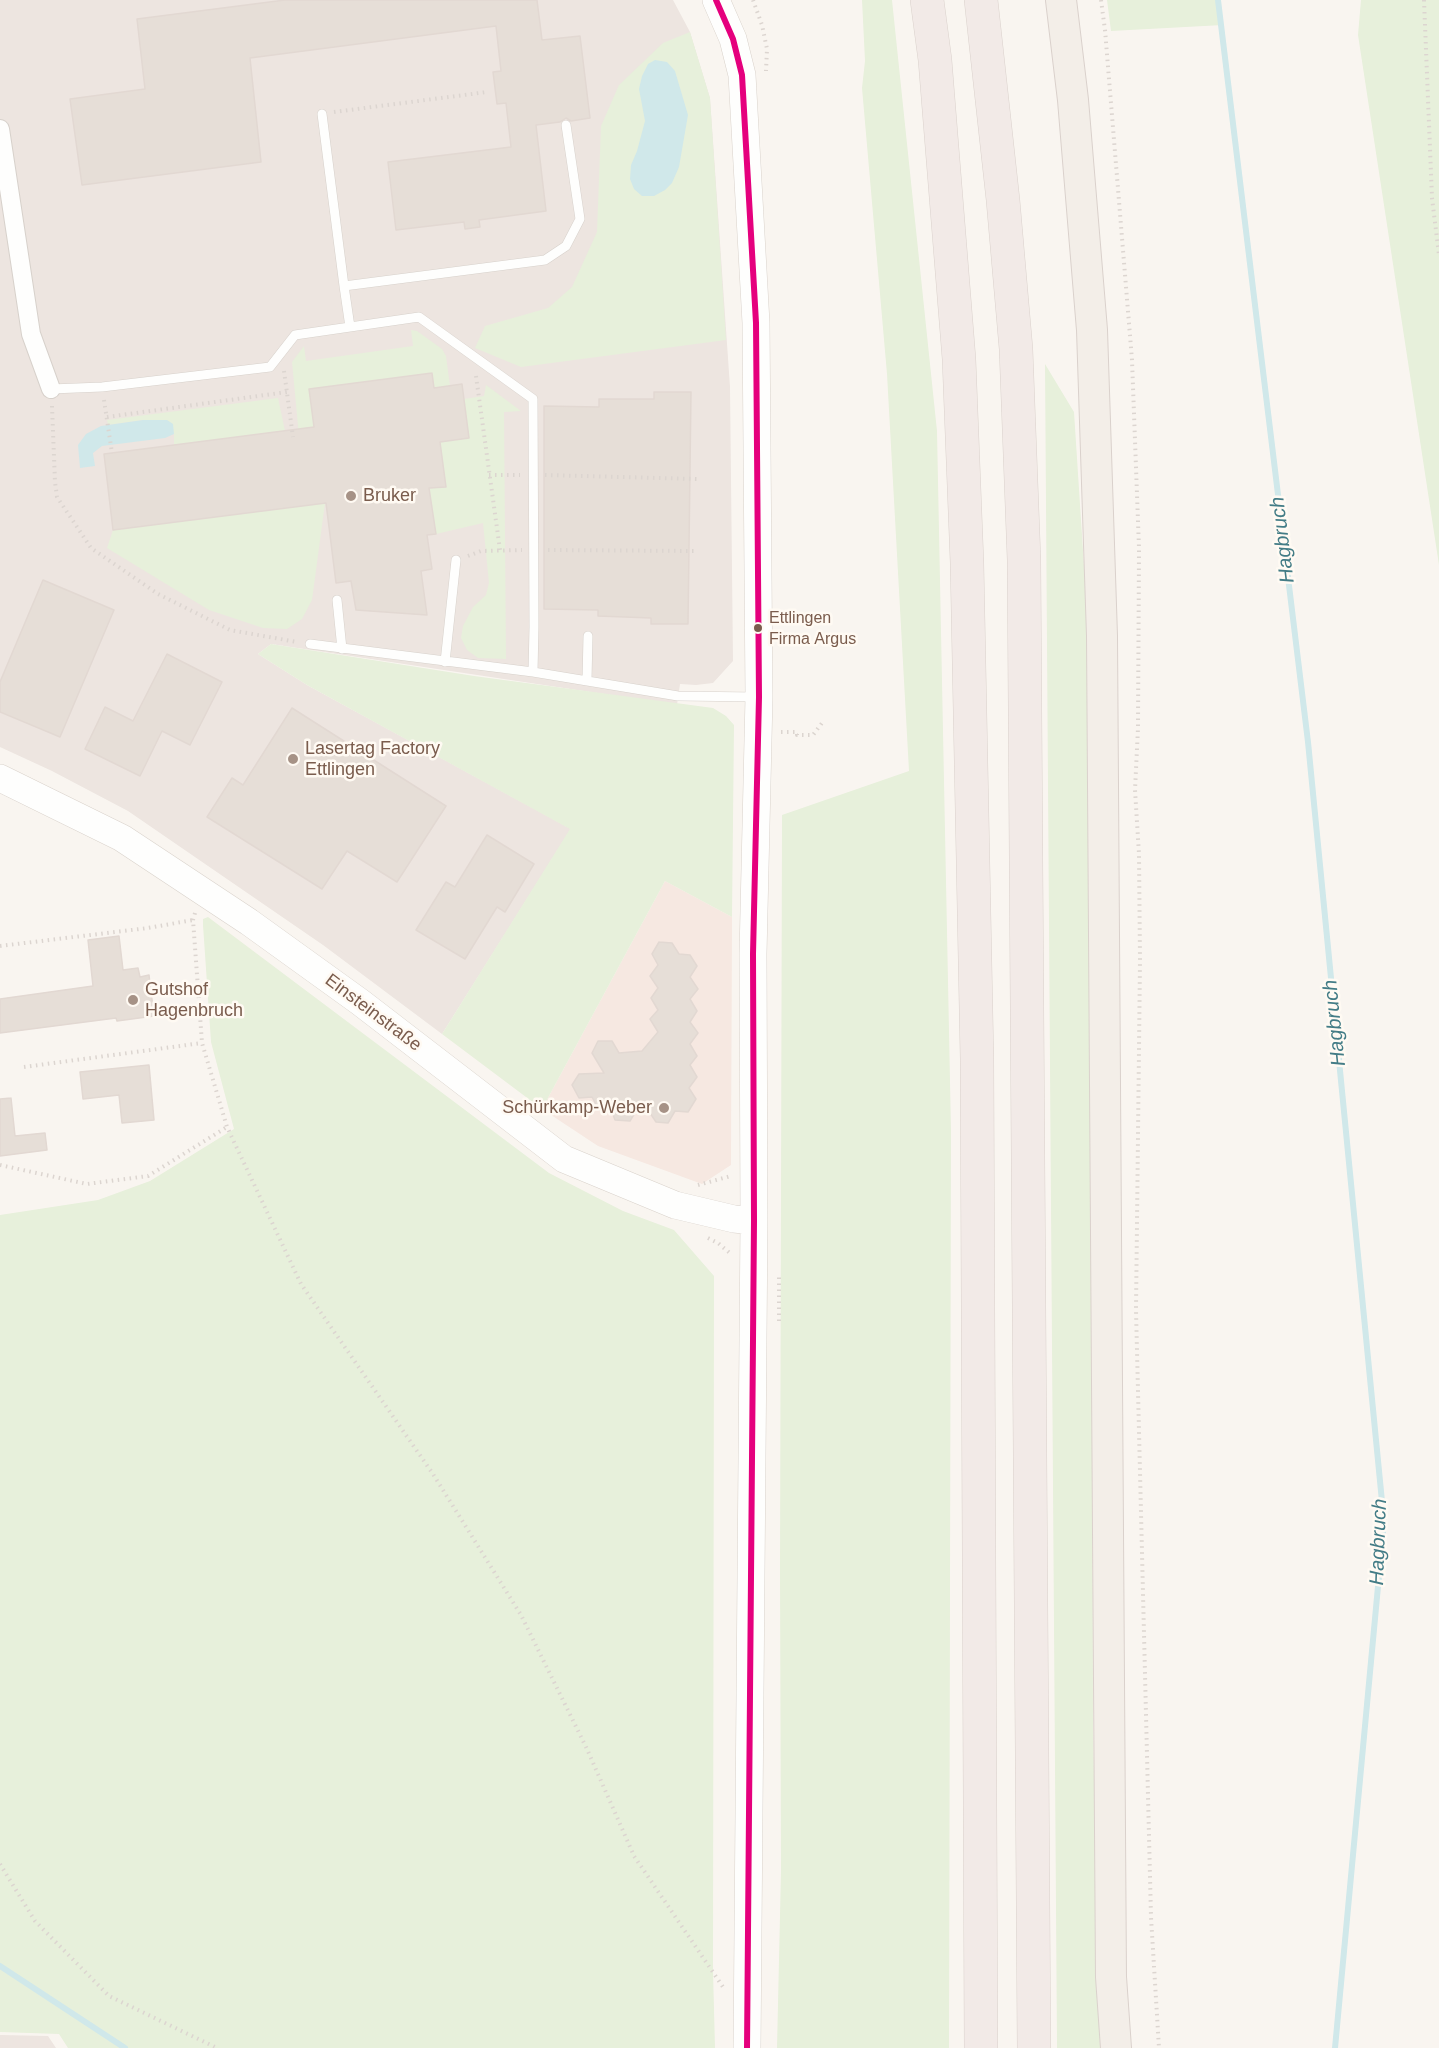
<!DOCTYPE html>
<html>
<head>
<meta charset="utf-8">
<style>
  body { margin:0 }
  canvas { display:block; background:#f9f5f0 }
</style>
</head>
<body>
<canvas width="1439" height="2048"></canvas>
<script>
const g = document.querySelector('canvas').getContext('2d');
g.lineJoin = 'round';
function fillPath(path, color) { g.fillStyle = color; g.fill(path, 'evenodd'); }
const poly = rows => new Path2D(rows.map(r => 'M' + r).join(''));
function strokePath(path, color, width, dash) { g.strokeStyle = color; g.lineWidth = width; g.lineCap = dash ? 'butt' : 'round'; g.setLineDash(dash || []); g.stroke(path); }
function drawText(font, color, halo, rows, align = 'center') {
  g.font = font + ' Helvetica,sans-serif'; g.lineWidth = 5; g.setLineDash([]); g.textBaseline = 'middle'; g.strokeStyle = halo; g.fillStyle = color; for (const [text, x, y, turn = 0] of rows) {
    g.save(); g.translate(x, y); g.rotate((+turn || 0) * Math.PI / 180); g.textAlign = isNaN(turn) ? turn : align; if (halo) g.strokeText(text, 0, 0); g.fillText(text, 0, 0); g.restore();
  }
}
const commercial = poly([
  [665,881,732,917,731,1165,702,1184,598,1146,542,1109]
]);
const industrial = poly([
  [0,0,673,0,690,32,710,98,730,387,733,661,713,683,696,685,680,684,677,705,271,644,258,654,307,685,571,829,442,1034,323,945,128,811,52,771,0,747],
  [0,2035,48,2036,56,2048,0,2048]
]);
const green = poly([
  [862,0,892,0,937,431,951,1131,949,2048,777,2048,781,1871,780,1571,782,815,909,771,887,374,862,88,865,61],
  [1107,0,1220,0,1223,25,1111,31],
  [1361,0,1439,0,1439,565,1358,35],
  [690,32,710,98,726,340,521,367,475,348,485,326,548,308,572,287,597,232,601,126,619,85,663,43],
  [411,330,417,331,442,349,446,356,450,386,434,388,432,373,310,389,315,434,299,436,292,362,304,346,306,361,413,346],
  [1045,364,1074,412,1091,674,1093,1728,1100,2048,1057,2048],
  [486,385,521,411,504,412,506,659,478,658,467,650,461,638,463,626,473,607,486,595,489,583,483,523,436,534,428,489,446,486,440,442,469,438,464,399,484,396],
  [278,398,285,431,174,445,174,434,143,420,108,425,107,420],
  [325,503,312,600,302,619,287,629,263,628,209,610,107,548,113,530],
  [271,644,474,676,713,708,726,716,734,725,732,917,665,881,542,1109,442,1034,570,829,307,685,258,654],
  [208,917,549,1173,623,1211,674,1230,714,1276,713,1971,715,2048,68,2048,59,2034,0,2032,0,1215,98,1200,150,1181,234,1129,211,1042,203,925,203,919]
]);
const water = poly([
  [655,60,667,62,675,71,688,115,679,167,672,183,665,190,654,196,642,196,634,189,630,179,631,165,637,151,645,121,639,89,642,76,648,64],
  [143,420,167,420,173,424,174,434,165,438,102,446,93,453,95,466,80,468,78,445,86,434,101,426]
]);
const stream = poly([
  [1218,0,1308,742,1384,1522,1335,2048],
  [0,1966,125,2048]
]);
const building = poly([
  [285,0,537,0,542,40,580,36,590,118,571,121,566,118,560,122,536,125,546,211,479,220,480,227,465,229,464,222,396,230,388,162,511,147,506,103,497,104,493,72,501,71,496,26,250,58,261,162,82,185,70,99,145,89,137,19,285,0],
  [432,373,434,388,462,384,469,438,440,442,446,487,429,488,436,534,427,535,432,569,421,571,427,615,356,610,351,581,336,583,326,503,113,530,104,454,314,427,309,389,432,373],
  [654,392,691,392,688,624,651,624,651,618,598,616,598,610,544,609,544,406,599,407,599,399,654,399,654,392],
  [43,580,114,610,60,737,0,712,0,682,43,580],
  [167,654,222,682,190,745,162,731,140,776,85,749,105,707,133,721,167,654],
  [292,708,446,806,397,882,347,851,322,889,207,817,232,778,243,785,292,708],
  [487,835,534,864,505,912,497,907,465,959,416,930,446,882,455,887,487,835],
  [119,936,123,970,138,968,140,977,149,975,154,1016,117,1021,116,1018,0,1033,0,999,93,986,88,940,119,936],
  [659,942,672,943,679,954,690,955,697,966,690,977,698,989,690,999,697,1011,690,1022,698,1033,690,1044,697,1056,690,1065,697,1077,689,1088,696,1099,688,1112,675,1111,668,1123,656,1122,642,1101,630,1121,615,1120,611,1109,599,1110,592,1097,579,1098,572,1085,579,1074,604,1073,592,1053,598,1041,612,1041,619,1053,642,1051,658,1032,650,1019,658,1010,651,998,658,988,650,976,658,965,652,954,659,942],
  [149,1065,154,1120,122,1123,119,1095,83,1099,80,1072,149,1065],
  [11,1098,15,1136,45,1133,47,1150,0,1156,0,1099,11,1098]
]);
const path = poly([
  [753,0,762,25,767,49,766,71],
  [1101,0,1105,30,1132,360,1139,548,1138,728,1135,790,1139,854,1140,961,1136,1310,1151,1917,1159,2048],
  [1424,0,1432,198,1439,255],
  [334,112,487,92],
  [284,371,293,437],
  [476,376,500,550],
  [104,400,112,453],
  [52,406,55,482,57,497,91,548,158,594,230,630,297,642],
  [107,417,287,392],
  [489,475,520,475],
  [545,475,697,479],
  [548,550,697,551],
  [468,556,481,551,522,550],
  [781,732,797,732,797,735,813,735,822,723],
  [195,913,193,920,202,1043,227,1127,301,1284,433,1474,521,1615,587,1749,634,1856,723,1987],
  [0,946,148,928,193,920],
  [24,1067,202,1043],
  [0,1165,87,1184,148,1176,227,1127],
  [698,1185,731,1176],
  [708,1238,718,1243,731,1254],
  [779,1321,779,1275],
  [0,1864,35,1921,109,1996,217,2048]
]);
const lane = poly([
  [322,114,344,286,545,260,566,246,580,219,566,125],
  [350,327,419,317,533,399,534,627,533,672],
  [51,389,102,387,270,367,295,335,350,327,344,286],
  [337,600,342,649],
  [310,644,533,672,678,696,757,697],
  [445,662,456,560],
  [587,680,588,636]
]);
const street = poly([
  [0,129,31,334,51,389]
]);
const secondary = poly([
  [716,0,733,39,742,75,756,323,759,697,753,954,754,1221,747,2048],
  [0,778,122,838,249,922,360,1002,564,1159,675,1205,734,1219,754,1221]
]);
const primary = poly([
  [1061,0,1073,100,1092,330,1102,636,1111,1977,1116,2048]
]);
const highway = poly([
  [927,0,935,60,959,359,967,563,977,1059,981,2048],
  [981,0,1003,200,1016,349,1024,560,1034,2048]
]);
const bus1 = poly([
  [716,0,733,39,742,75,756,323,759,697,753,954,754,1221,747,2048]
]);
const markers = [
  [351,496,6,"#a69286"],
  [758,628,5,"#7a5c4d"],
  [293,759,6,"#a69286"],
  [133,1000,6,"#a69286"],
  [664,1108,6,"#a69286"]
];
const busNames = [
  ["Ettlingen",769,619],
  ["Firma Argus",769,640]
];
const poiNames = [
  ["Bruker",363,496],
  ["Lasertag Factory",305,749],
  ["Ettlingen",305,770],
  ["Gutshof",145,990],
  ["Hagenbruch",145,1011],
  ["Schürkamp-Weber",652,1108,"right"]
];
const streetNames = [
  ["Einsteinstraße",373,1013,37]
];
const waterNames = [
  ["Hagbruch",1283,540,-97],
  ["Hagbruch",1335,1023,-96],
  ["Hagbruch",1379,1542,-88]
];
fillPath(commercial, '#f6e8e1');
fillPath(industrial, '#ede5e0');
fillPath(green, '#e7f0db');
fillPath(water, '#d0e8ea');
strokePath(stream, '#d0e8ea', 6);
fillPath(building, '#e6ded7');
strokePath(building, '#e2d8d2', 1.5);
strokePath(lane, '#d7d1cb', 10);
strokePath(street, '#d7d1cb', 20);
strokePath(secondary, '#d9d2cb', 28);
strokePath(primary, '#dad1cc', 32);
strokePath(highway, '#dad1cc', 34);
strokePath(path, '#dcd5d0', 4, [1.5, 4.5]);
strokePath(lane, '#fefefd', 9);
strokePath(street, '#fefefd', 18);
strokePath(secondary, '#fefefd', 27);
strokePath(primary, '#f3eee8', 30);
strokePath(highway, '#f2eae7', 33);
strokePath(bus1, '#e5007d', 6);
for (const [x, y, r, color] of markers) { const dot = new Path2D(); dot.arc(x, y, r, 0, 2 * Math.PI); g.fillStyle = color; g.fill(dot); strokePath(dot, '#fffaf3', 2); }
drawText('16px', '#7a5c4d', '#fffaf3', busNames, 'left');
drawText('18px', '#7a5c4d', '#fffaf3', poiNames, 'left');
drawText('18px', '#7a5c4d', '#fffaf3', streetNames);
drawText('italic 20px', '#437c86', '#fffaf3', waterNames);
</script>
</body>
</html>
